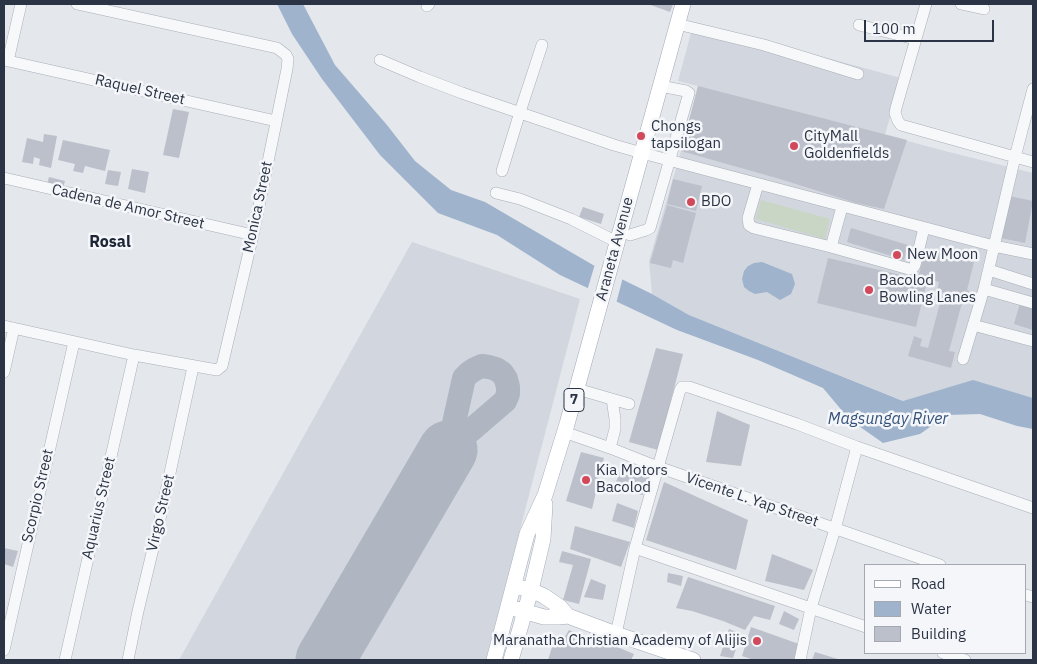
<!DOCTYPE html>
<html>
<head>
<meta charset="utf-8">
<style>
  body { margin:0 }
  #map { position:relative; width:1037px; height:664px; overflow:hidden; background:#e4e7ec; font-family:"IBM Plex Sans",sans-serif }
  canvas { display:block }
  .frame { position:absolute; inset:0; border:5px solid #2b3445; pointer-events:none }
  .legend { position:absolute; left:864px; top:564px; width:162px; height:90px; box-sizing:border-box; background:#f4f6f9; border:1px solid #a4a8b1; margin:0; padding:6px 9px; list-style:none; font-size:15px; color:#2b3445 }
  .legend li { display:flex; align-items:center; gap:10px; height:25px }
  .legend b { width:25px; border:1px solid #a4a8b1 }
  .scale { position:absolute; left:864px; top:20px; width:130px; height:22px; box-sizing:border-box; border:2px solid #2b3445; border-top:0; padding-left:6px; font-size:15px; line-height:18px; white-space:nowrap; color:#2b3445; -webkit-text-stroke:4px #f4f6f9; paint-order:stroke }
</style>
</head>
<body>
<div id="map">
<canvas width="1037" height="664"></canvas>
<div class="frame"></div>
<ul class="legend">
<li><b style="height:6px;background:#fff"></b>Road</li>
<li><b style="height:14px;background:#9fb4cc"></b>Water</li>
<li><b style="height:14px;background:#bbc0ca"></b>Building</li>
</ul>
<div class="scale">100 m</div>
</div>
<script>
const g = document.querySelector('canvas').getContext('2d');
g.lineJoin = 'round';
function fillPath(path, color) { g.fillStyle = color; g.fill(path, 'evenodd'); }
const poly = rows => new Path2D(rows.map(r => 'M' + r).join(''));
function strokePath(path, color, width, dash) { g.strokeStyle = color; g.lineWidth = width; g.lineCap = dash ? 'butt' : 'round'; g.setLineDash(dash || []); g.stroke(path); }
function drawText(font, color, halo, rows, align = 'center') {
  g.font = font + ' "IBM Plex Sans",sans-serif'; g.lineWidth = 5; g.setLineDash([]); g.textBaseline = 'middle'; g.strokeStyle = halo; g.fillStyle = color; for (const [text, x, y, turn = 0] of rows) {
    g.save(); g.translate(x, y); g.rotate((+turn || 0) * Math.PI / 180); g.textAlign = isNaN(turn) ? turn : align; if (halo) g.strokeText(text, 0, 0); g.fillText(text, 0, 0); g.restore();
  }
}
const built = poly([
  [694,22,901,78,885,135,945,151,1033,173,1033,398,973,381,904,401,689,315,652,294,649,261,681,151,698,86,678,81],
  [412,242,580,299,486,660,179,660]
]);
const green = poly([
  [761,200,830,219,825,239,756,219]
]);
const water = poly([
  [277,4,303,4,335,65,387,125,415,161,451,190,485,202,593,265,652,294,689,315,903,401,973,380,1033,398,1033,429,1017,426,980,414,947,415,920,434,883,443,849,419,823,388,758,360,677,330,560,275,497,235,438,213,380,155,322,79,292,34],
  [762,262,792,274,795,284,791,294,780,300,767,292,755,294,749,291,744,287,742,279,744,271,748,266,754,263]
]);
const pier = poly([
  [595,264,623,277,616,304,587,291]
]);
const taxiway = poly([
  [482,366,489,367,496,369,502,373,506,379,508,387,508,394,505,401,448,450,464,378,469,373,475,369,482,366]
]);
const runway = poly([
  [325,660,448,450]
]);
const building = poly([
  [648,4,673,4,670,12],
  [698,86,907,140,884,209,856,203,780,179,681,151],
  [173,109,189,112,179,158,163,155],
  [44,134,57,136,51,168,39,165,40,159,34,157,33,164,22,162,27,138,43,142],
  [63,140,110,150,105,171,85,166,83,173,73,171,75,164,58,160],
  [132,169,149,172,145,193,128,189],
  [108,170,121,172,118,186,105,184],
  [49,177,65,181,63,188,47,184],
  [673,179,702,186,696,211,667,204],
  [1009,196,1033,201,1025,243,1000,238],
  [667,205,696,213,683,263,673,260,671,268,650,263],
  [583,207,604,214,601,224,579,217],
  [851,228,908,245,904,260,847,242],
  [926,249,974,262,967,290,970,292,968,301,963,299,949,351,955,352,951,368,908,356,914,336,922,339,920,346,928,348,943,292,937,291,939,282,918,277],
  [828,258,927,281,916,327,817,303],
  [1020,303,1033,307,1033,330,1014,324],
  [656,348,683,354,658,450,629,442],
  [717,411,750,425,741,466,706,462],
  [581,452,604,458,592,509,566,501],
  [622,466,651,473,643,495,613,490],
  [664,482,748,520,736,570,646,540],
  [617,503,638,511,634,528,612,521],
  [575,526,630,542,621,567,570,549],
  [4,548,18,551,13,567,4,564],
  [562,551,591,559,579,604,563,600,573,565,559,562],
  [772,554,813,570,804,590,765,581],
  [668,573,683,576,681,586,667,582],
  [688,577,775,606,770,620,754,616,745,630,723,621,692,611,676,608],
  [591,579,606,585,603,600,584,597],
  [784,611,799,619,794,630,779,624],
  [751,627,799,644,794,660,754,660,742,656],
  [729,629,741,634,733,658,720,656],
  [569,630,586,637,588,635,634,654,631,660,548,660,553,644,560,645],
  [815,652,841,660,812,660]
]);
const minor = poly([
  [926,4,896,108,895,113,898,121,901,125,1033,162],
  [961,4,984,9],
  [427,6,429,4],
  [677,24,764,45,858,74],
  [859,25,915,39],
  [4,60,276,121],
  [380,60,420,77,462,93,614,145,642,153,994,246,1033,254],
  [8,61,21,4],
  [502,171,520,112,542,45],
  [4,178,253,235],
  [758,184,748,218,749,225,754,228,831,247,909,269,913,268,915,265,924,228],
  [496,193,520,199,571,219,617,242],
  [630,235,646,230,650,228,689,93,686,91,660,86],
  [831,247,842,207],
  [989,270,1033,284],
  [984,289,1033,303],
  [973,325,1033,341],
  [4,326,134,355,217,370,222,366,253,235,287,69,288,59,286,55,277,48,77,4],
  [963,359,984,289,1015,157,1033,89],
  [4,372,14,328],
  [577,389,629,404],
  [564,432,610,448,658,467,940,565],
  [610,448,615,429,615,419,612,399],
  [635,548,866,627],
  [1026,595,1033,597],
  [616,634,635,548,680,390,682,387,689,387,797,424,857,447,1033,508],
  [4,650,74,342],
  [943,653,965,660],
  [65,660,134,355],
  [128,660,138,611,158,528,193,367],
  [800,660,811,608,835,529,857,447]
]);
const major = poly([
  [514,586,531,590,544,596,560,607,568,616,616,634,693,660],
  [516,609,544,617,559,617,568,616],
  [494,660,527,534,545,495,567,424,683,4],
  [511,660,531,590,543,539,545,504]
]);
const markers = [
  [641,136,5,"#d1495b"],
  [794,146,5,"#d1495b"],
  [691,202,5,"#d1495b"],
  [897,255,5,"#d1495b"],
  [869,290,5,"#d1495b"],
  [586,480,5,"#d1495b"],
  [757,641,5,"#d1495b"]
];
const shields = [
  [574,400,20]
];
const shieldNames = [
  ["7",574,400]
];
const streetNames = [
  ["Raquel Street",140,90,13],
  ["Cadena de Amor Street",128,207,13],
  ["Monica Street",258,207,-78],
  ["Araneta Avenue",615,249,-75],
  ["Scorpio Street",38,496,-77],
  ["Vicente L. Yap Street",752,500,19],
  ["Aquarius Street",99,508,-77],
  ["Virgo Street",161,513,-77]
];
const poiNames = [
  ["Chongs",651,127],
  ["tapsilogan",651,144],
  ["CityMall",804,137],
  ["Goldenfields",804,154],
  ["BDO",701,202],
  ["New Moon",907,255],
  ["Bacolod",879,281],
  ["Bowling Lanes",879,298],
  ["Kia Motors",596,471],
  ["Bacolod",596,488],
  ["Maranatha Christian Academy of Alijis",747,641,"right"]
];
const neighbourhoodNames = [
  ["Rosal",110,242]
];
const waterNames = [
  ["Magsungay River",888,419]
];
fillPath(built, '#d2d6de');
fillPath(green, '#c9d6c5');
fillPath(water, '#9fb4cc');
fillPath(pier, '#e4e7ec');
strokePath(taxiway, '#b0b6c1', 24);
strokePath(runway, '#b0b6c1', 59);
fillPath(building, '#bbc0ca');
strokePath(minor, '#a9aeb7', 12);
strokePath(major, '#a3abb8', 16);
strokePath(minor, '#f7f8fa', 11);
strokePath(major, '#fff', 15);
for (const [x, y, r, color] of markers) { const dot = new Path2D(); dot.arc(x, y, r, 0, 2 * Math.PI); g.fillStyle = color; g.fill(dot); strokePath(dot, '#f4f6f9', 2); }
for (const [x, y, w] of shields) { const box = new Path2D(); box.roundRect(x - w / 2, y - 11.5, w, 23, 4); g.fillStyle = '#f4f6f9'; g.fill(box); strokePath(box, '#2b3445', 1); }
drawText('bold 14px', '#2b3445', null, shieldNames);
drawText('15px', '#2b3445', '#f4f6f9', streetNames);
drawText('15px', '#2b3445', '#f4f6f9', poiNames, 'left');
drawText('bold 16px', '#1d2536', '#f4f6f9', neighbourhoodNames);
drawText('italic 16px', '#34527a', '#f4f6f9', waterNames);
</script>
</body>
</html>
